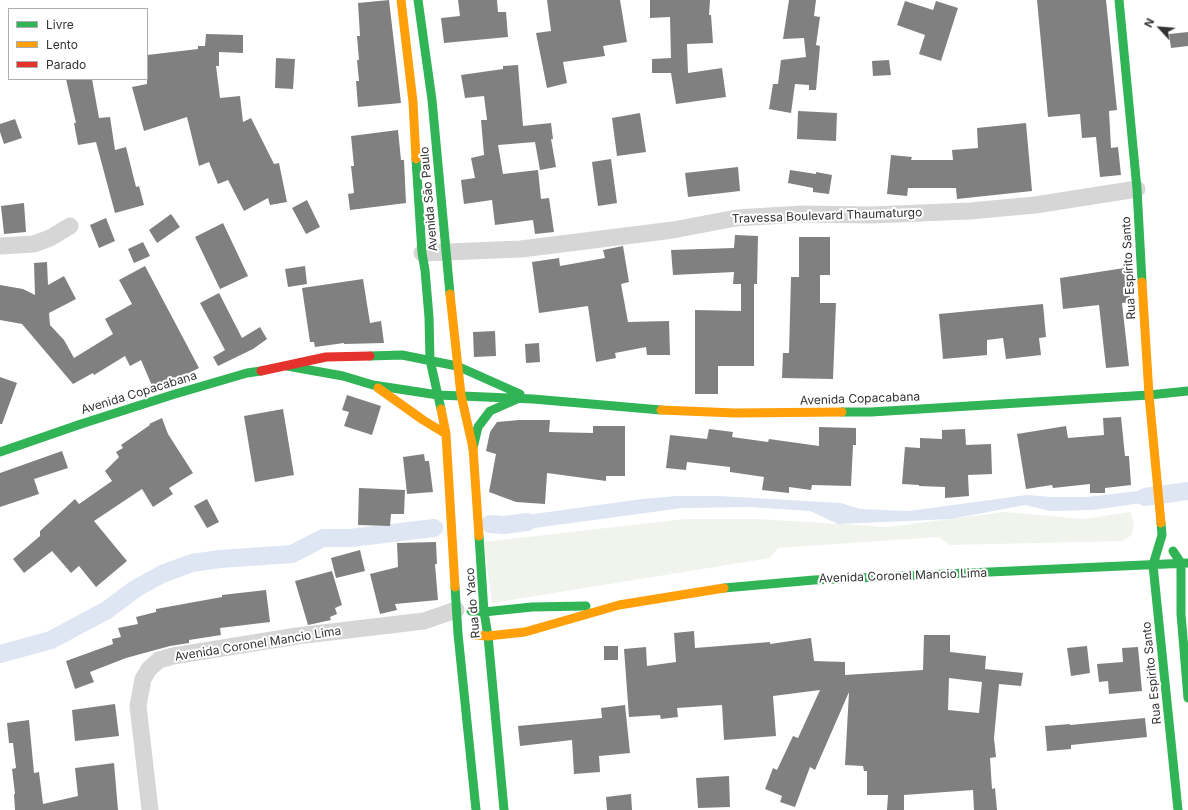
<!DOCTYPE html>
<html>
<head>
<meta charset="utf-8">
<style>
  body { margin:0 }
  #map { position:relative; width:1188px; height:810px; overflow:hidden; background:#fff; font-family:Inter,sans-serif }
  canvas { display:block }
  .legend { position:absolute; left:8px; top:8px; width:140px; height:72px; box-sizing:border-box; background:#fff; border:1px solid #adadad; margin:0; padding:5px 7px; list-style:none; font-size:12px; color:#323232 }
  .legend li { display:flex; align-items:center; gap:8px; height:20px }
  .legend b { width:20px; border:1px solid #adadad }
  .north { position:absolute; left:1140px; top:8px; width:40px; height:40px; -webkit-text-stroke:3px #fff; paint-order:stroke; rotate:296deg; font-size:11px; font-weight:700; line-height:16px; text-align:center; color:#323232 }
  .north::after { content:''; display:block; margin:auto; width:14px; height:18px; background:#323232; clip-path:polygon(50% 0,100% 100%,50% 72%,0 100%) }
</style>
</head>
<body>
<div id="map">
<canvas width="1188" height="810"></canvas>
<ul class="legend">
<li><b style="height:5px;background:#30b455"></b>Livre</li>
<li><b style="height:5px;background:#ff9f0a"></b>Lento</li>
<li><b style="height:5px;background:#e5322d"></b>Parado</li>
</ul>
<div class="north">N</div>
</div>
<script>
const g = document.querySelector('canvas').getContext('2d');
g.lineJoin = 'round';
function fillPath(path, color) { g.fillStyle = color; g.fill(path, 'evenodd'); }
const poly = rows => new Path2D(rows.map(r => 'M' + r).join(''));
function strokePath(path, color, width, dash) { g.strokeStyle = color; g.lineWidth = width; g.lineCap = dash ? 'butt' : 'round'; g.setLineDash(dash || []); g.stroke(path); }
function drawText(font, color, halo, rows, align = 'center') {
  g.font = font + ' Inter,sans-serif'; g.lineWidth = 4; g.setLineDash([]); g.textBaseline = 'middle'; g.strokeStyle = halo; g.fillStyle = color; for (const [text, x, y, turn = 0] of rows) {
    g.save(); g.translate(x, y); g.rotate((+turn || 0) * Math.PI / 180); g.textAlign = isNaN(turn) ? turn : align; if (halo) g.strokeText(text, 0, 0); g.fillText(text, 0, 0); g.restore();
  }
}
const green = poly([
  [1005,512,1083,519,1130,512,1134,522,1132,535,1122,541,950,545,939,537,778,548,770,558,492,603,484,542,685,519,757,519,888,527]
]);
const water = poly([
  [1147,490,1149,502,1092,510,1050,511,1025,505,951,519,838,524,810,511,749,507,682,508,505,532,504,525,505,518,642,499,677,496,718,496,841,503,860,509,909,511,1027,495,1051,497,1087,497]
]);
const canal = poly([
  [1145,497,1188,491],
  [490,524,504,525,527,522],
  [0,654,51,640,107,610,135,589,162,574,192,563,220,559,292,554,323,538,350,538,434,528]
]);
const building = poly([
  [389,0,401,103,358,107,356,81,359,81,357,60,359,60,357,36,360,36,358,3],
  [458,0,497,0,498,12,506,12,508,37,444,43,441,18,460,16],
  [547,0,620,0,627,42,603,46,605,56,563,62,567,83,547,88,536,33,551,31],
  [650,0,710,0,709,15,711,15,713,43,687,44,688,73,722,68,726,97,676,104,671,73,652,73,652,59,671,58,670,17,650,18],
  [789,0,816,0,814,16,820,17,816,45,820,46,816,90,809,90,809,85,795,84,791,113,769,109,773,84,778,84,781,60,806,57,804,38,783,39],
  [1037,0,1106,0,1117,110,1109,111,1111,148,1118,147,1121,175,1100,177,1096,137,1082,138,1080,114,1048,117],
  [905,1,933,10,936,1,958,8,941,61,919,54,925,35,897,25],
  [1188,32,1188,46,1171,48,1169,34],
  [206,34,243,35,243,53,219,52,219,66,216,66,220,98,240,96,243,122,251,118,274,164,279,163,287,202,270,205,268,198,244,211,228,180,218,184,209,162,199,166,187,117,144,131,132,87,147,84,147,55,198,49,198,46,205,46],
  [276,58,295,59,293,89,275,88],
  [889,60,891,75,873,76,872,61],
  [518,65,523,126,551,123,553,139,551,139,556,167,540,170,535,142,498,145,503,174,538,170,541,199,549,198,554,232,535,234,533,220,495,225,492,200,464,204,461,180,475,178,471,158,484,155,481,120,487,120,484,96,465,98,461,75,503,69,503,66],
  [66,79,92,79,99,118,110,117,115,150,126,147,136,187,139,186,144,205,115,213,96,142,78,145,74,123,76,123],
  [798,111,837,113,836,141,797,139],
  [640,113,646,152,617,156,612,118],
  [15,119,22,138,4,144,0,132,0,124],
  [1026,123,1032,191,957,199,956,188,908,188,907,196,887,194,891,155,912,157,911,160,953,160,952,150,978,148,977,128],
  [398,130,401,160,404,160,406,203,350,210,348,194,354,193,351,166,354,166,351,136],
  [611,159,617,203,598,206,592,162],
  [738,167,740,191,688,197,685,173],
  [790,170,816,174,816,172,832,175,829,194,813,192,813,188,788,183],
  [307,200,320,227,306,234,292,208],
  [24,203,26,232,4,234,1,206],
  [171,214,180,227,157,243,149,230],
  [106,218,115,241,99,248,90,225],
  [223,223,248,276,220,289,195,237],
  [735,235,758,236,757,284,754,284,754,366,718,366,718,394,695,394,695,310,741,311,741,284,733,284,734,272,673,275,671,250,734,248],
  [799,237,830,237,830,275,820,275,820,303,836,303,833,379,782,378,783,353,789,353,791,277,799,277],
  [143,242,150,256,134,263,128,249],
  [623,246,629,282,621,284,628,322,669,321,670,355,647,355,646,347,615,353,616,358,596,362,588,306,539,313,532,262,559,258,560,266,605,258,603,250],
  [47,262,48,285,64,276,76,299,49,313,50,325,64,340,74,358,113,334,105,319,132,304,119,280,145,266,199,368,173,381,172,379,153,388,141,360,130,366,125,356,94,375,93,373,73,384,22,324,0,320,0,285,23,289,35,295,34,263],
  [305,266,307,284,288,287,285,269],
  [1124,268,1131,302,1122,303,1129,366,1106,368,1099,305,1063,309,1060,278],
  [363,279,370,323,381,321,384,343,344,344,344,343,315,347,314,342,310,342,302,288],
  [219,293,242,338,260,327,267,339,253,349,218,366,213,357,225,350,200,303],
  [1043,304,1046,337,1039,338,1041,355,1006,359,1003,338,987,340,987,355,943,359,939,314],
  [495,331,496,356,474,357,473,332],
  [539,343,540,362,526,363,525,344],
  [0,377,17,383,2,424,0,424],
  [347,395,381,406,372,435,344,426,349,412,342,410],
  [283,409,294,475,255,482,244,416],
  [1121,417,1125,456,1129,456,1131,485,1105,488,1105,493,1090,493,1090,484,1053,488,1052,485,1026,489,1017,434,1066,426,1068,438,1104,435,1103,418],
  [162,418,168,434,193,473,169,488,173,494,153,507,142,489,94,521,127,561,96,587,79,566,71,573,52,551,24,573,13,559,40,536,40,531,75,499,79,504,112,481,105,471,119,457,116,452,123,448,121,445,150,425,149,424],
  [519,420,550,420,549,432,593,433,593,426,625,426,625,476,606,476,606,481,547,473,545,504,516,502,489,492,496,454,486,451,490,432,497,422],
  [819,427,856,428,856,445,853,445,851,486,812,485,811,490,789,487,789,493,762,490,764,477,730,472,730,467,687,462,686,470,666,468,670,435,707,439,709,429,733,432,732,437,768,442,769,439,819,446],
  [965,429,966,445,991,444,992,474,968,475,969,496,945,498,945,487,919,486,919,485,902,484,905,447,920,448,920,438,942,439,942,430],
  [62,451,68,468,34,479,39,494,0,507,0,473],
  [424,454,425,461,429,461,433,492,407,494,403,457],
  [359,488,405,490,404,514,391,514,390,526,358,525],
  [207,499,219,522,207,528,194,506],
  [436,542,437,564,435,564,438,600,395,604,397,610,380,614,370,574,398,567,397,543],
  [360,550,365,571,336,578,331,558],
  [332,571,342,605,335,608,337,614,330,617,331,620,308,625,295,581],
  [266,590,270,622,220,628,221,635,189,640,189,643,170,646,126,658,90,672,94,682,75,689,66,661,113,644,112,639,121,637,118,628,138,624,136,617,156,612,156,609,222,597,222,595],
  [694,631,695,648,770,642,770,644,811,638,814,661,845,662,845,675,923,670,924,635,950,635,950,652,986,656,985,669,1023,673,1021,686,999,684,994,738,996,757,990,758,992,789,995,788,997,810,974,810,973,790,904,795,904,810,887,810,888,795,867,795,867,771,864,771,863,766,845,765,849,692,815,770,810,767,795,807,780,802,782,796,765,789,773,768,777,770,793,736,798,738,820,690,773,696,776,736,724,740,722,705,677,708,678,717,661,719,660,715,629,717,624,649,646,647,647,666,676,662,674,633],
  [949,678,982,682,979,713,948,710],
  [604,646,618,646,618,660,604,660],
  [1087,646,1090,673,1071,676,1067,648],
  [1138,647,1142,691,1109,694,1108,681,1099,682,1097,664,1123,662,1122,648],
  [115,704,119,736,75,741,72,710],
  [625,705,630,753,599,756,600,772,574,774,572,740,520,746,518,726,602,718,601,708],
  [1145,718,1147,737,1071,745,1071,749,1047,751,1045,726,1070,724,1070,725],
  [29,720,34,773,39,772,43,804,78,796,75,768,114,763,118,810,15,810,14,794,15,794,12,769,16,768,13,743,9,743,7,723],
  [729,776,730,807,698,808,696,778],
  [631,794,632,810,607,810,606,797]
]);
const street = poly([
  [0,246,34,244,50,238,70,226],
  [422,253,521,249,673,230,736,218,802,214,871,215,970,211,1035,205,1137,189],
  [150,810,138,706,143,679,149,669,159,660,173,656,297,636,424,621,456,610]
]);
const fast = poly([
  [418,0,432,100,450,294],
  [1119,0,1137,189,1142,282],
  [416,159,422,253,425,270,429,317,430,360,441,409],
  [370,356,402,355,457,366,520,394],
  [287,366,343,376,373,385,438,395,533,399,661,410],
  [842,412,871,412,1149,395,1188,391],
  [473,448,478,427,490,411,515,400],
  [0,452,81,424,175,394,247,373,261,371],
  [1161,523,1162,535,1153,565,1178,810],
  [479,536,484,612,488,636,504,810],
  [1173,551,1181,563,1181,614,1188,698],
  [455,587,458,634,476,810],
  [724,588,814,580,1188,563],
  [471,611,484,612,532,607,586,606]
]);
const slow = poly([
  [401,0,413,102,416,159],
  [1142,282,1149,395,1161,523],
  [450,294,461,395,473,448,479,536],
  [378,388,423,420,446,434],
  [441,409,446,434,455,587],
  [661,410,735,413,842,412],
  [473,635,488,636,525,632,619,605,724,588]
]);
const jam = poly([
  [261,371,326,357,370,356]
]);
const streetNames = [
  ["Avenida São Paulo",429,199,-95],
  ["Travessa Boulevard Thaumaturgo",827,216,-2],
  ["Rua Espírito Santo",1129,268,-93],
  ["Avenida Copacabana",139,393,-17],
  ["Avenida Copacabana",860,399,-2],
  ["Avenida Coronel Mancio Lima",903,576,-2],
  ["Rua do Yaco",473,603,-95],
  ["Avenida Coronel Mancio Lima",258,644,-9],
  ["Rua Espírito Santo",1152,673,-96]
];
fillPath(green, '#f0f4ed');
fillPath(water, '#dde6f2');
strokePath(canal, '#dde6f2', 18);
fillPath(building, '#808080');
strokePath(street, '#d6d6d6', 17);
strokePath(fast, '#30b455', 9);
strokePath(slow, '#ff9f0a', 9);
strokePath(jam, '#e5322d', 9);
drawText('12px', '#323232', '#fff', streetNames);
</script>
</body>
</html>
